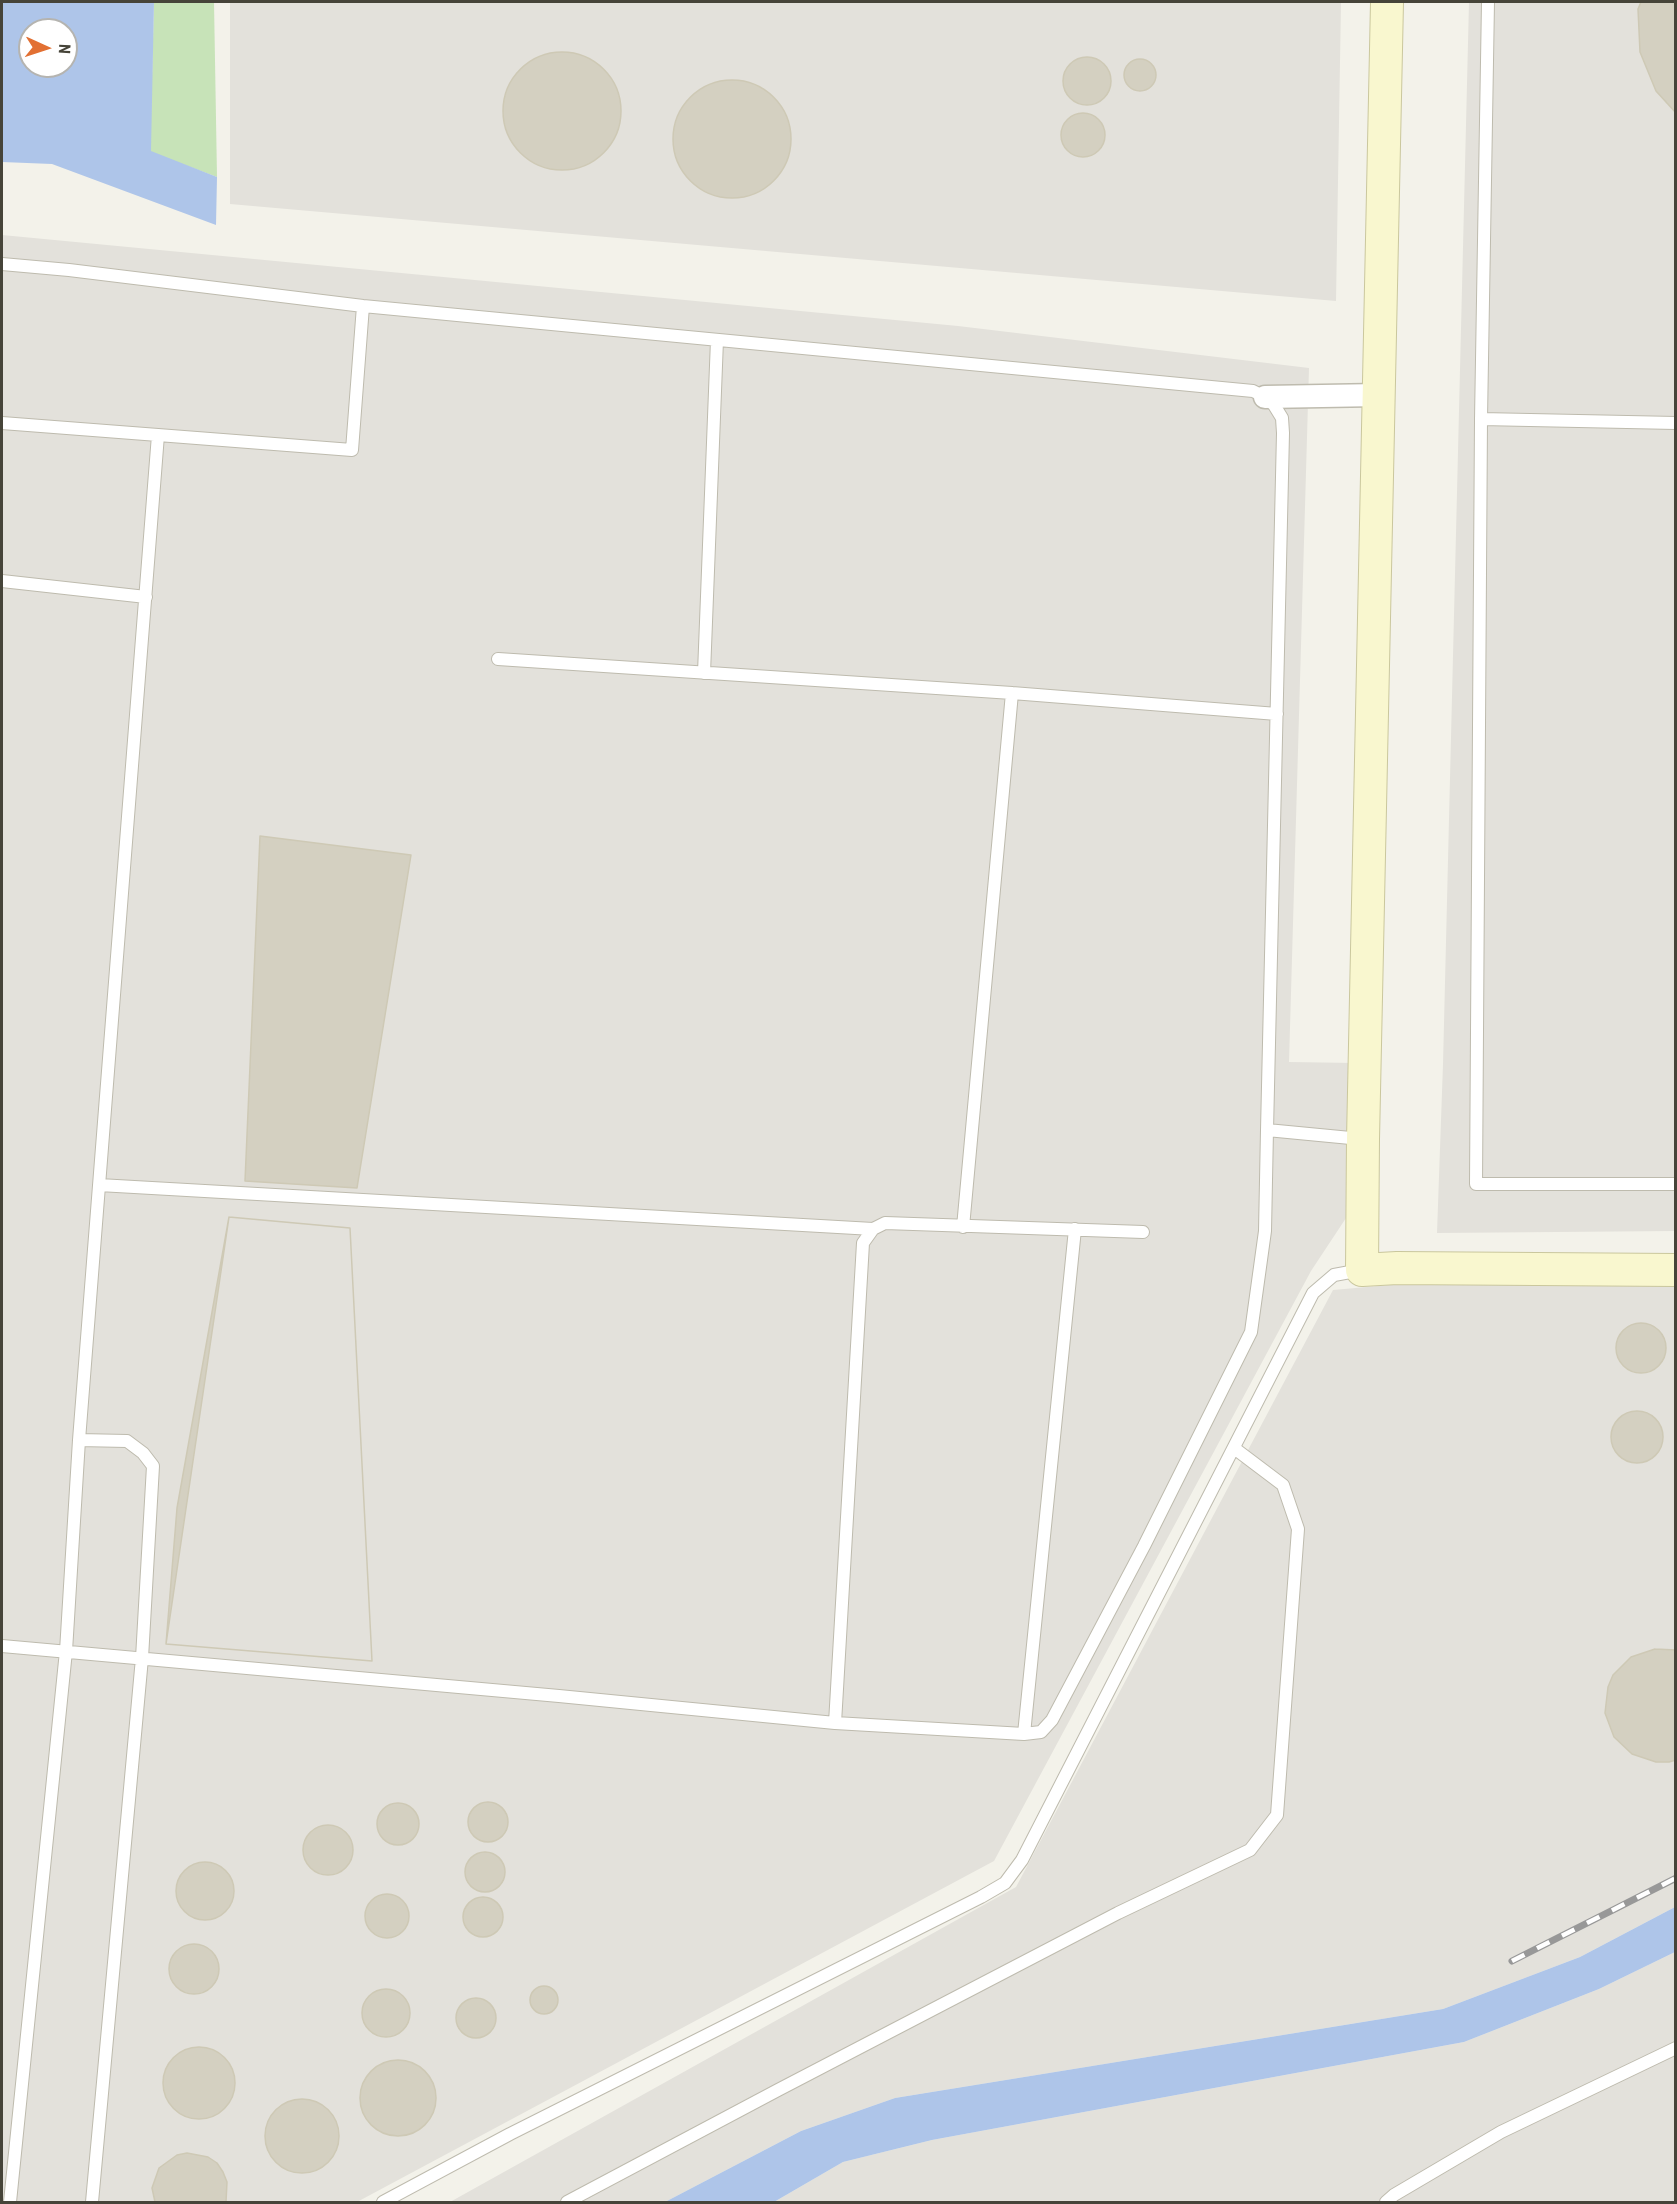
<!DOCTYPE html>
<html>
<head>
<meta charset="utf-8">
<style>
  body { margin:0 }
  #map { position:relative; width:1677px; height:2204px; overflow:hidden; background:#f3f2ea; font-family:"Roboto Condensed",sans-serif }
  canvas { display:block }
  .frame { position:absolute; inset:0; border:3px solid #464439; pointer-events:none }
  .north { position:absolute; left:18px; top:18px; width:60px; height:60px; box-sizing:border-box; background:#fff; border:2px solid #b5b4b0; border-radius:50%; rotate:93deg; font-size:16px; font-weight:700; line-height:24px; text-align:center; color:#464439 }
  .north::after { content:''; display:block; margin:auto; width:21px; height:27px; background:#e27033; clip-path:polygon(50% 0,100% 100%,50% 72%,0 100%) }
</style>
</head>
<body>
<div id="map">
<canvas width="1677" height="2204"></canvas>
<div class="frame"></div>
<div class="north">N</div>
</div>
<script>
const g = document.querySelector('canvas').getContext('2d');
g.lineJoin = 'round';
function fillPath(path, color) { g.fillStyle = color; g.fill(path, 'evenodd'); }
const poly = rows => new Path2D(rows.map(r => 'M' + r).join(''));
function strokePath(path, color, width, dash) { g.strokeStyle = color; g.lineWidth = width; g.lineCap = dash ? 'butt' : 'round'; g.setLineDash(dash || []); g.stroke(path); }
const industrial = poly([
  [230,2,1341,2,1336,301,230,204],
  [1469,2,1675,2,1675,1231,1437,1233,1443,1064],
  [2,235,958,326,1309,368,1289,1062,1356,1063,1348,1215,1311,1271,994,1861,357,2202,2,2202],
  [1435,1281,1675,1285,1675,1907,1580,1957,1443,2009,895,2098,801,2131,665,2202,450,2202,1016,1887,1333,1290],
  [1675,1952,1675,2202,774,2202,843,2162,932,2140,1464,2042,1599,1989]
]);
const green = poly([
  [154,2,214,2,217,177,150,152]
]);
const water = poly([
  [2,2,154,2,151,151,217,177,216,225,52,164,2,162],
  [30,30,66,30,66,66,30,66],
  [1675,1907,1675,1952,1599,1989,1464,2042,932,2140,843,2162,774,2202,665,2202,801,2131,895,2098,1443,2009,1580,1957]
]);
const building = poly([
  [1641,2,1676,2,1676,113,1656,91,1640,52,1638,9,1641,2],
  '503 111a59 59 0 1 1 118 0a59 59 0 1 1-118 0Z',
  '1063 81a24 24 0 1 1 48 0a24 24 0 1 1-48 0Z',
  '1124 75a16 16 0 1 1 32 0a16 16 0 1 1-32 0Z',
  '673 139a59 59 0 1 1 118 0a59 59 0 1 1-118 0Z',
  '1061 135a22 22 0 1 1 44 0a22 22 0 1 1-44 0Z',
  [260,836,411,855,357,1188,245,1181,260,836],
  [229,1217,350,1228,372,1661,166,1644,229,1217],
  [229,1217,350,1228,372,1661,166,1644,177,1508,229,1217],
  '1616 1348a25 25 0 1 1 50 0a25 25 0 1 1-50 0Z',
  '1611 1437a26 26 0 1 1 52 0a26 26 0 1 1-52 0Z',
  [1655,1649,1676,1650,1676,1760,1669,1762,1656,1762,1632,1754,1614,1737,1605,1713,1608,1687,1613,1675,1631,1657,1655,1649],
  '468 1822a20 20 0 1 1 40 0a20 20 0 1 1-40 0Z',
  '377 1824a21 21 0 1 1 42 0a21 21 0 1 1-42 0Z',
  '303 1850a25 25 0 1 1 50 0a25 25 0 1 1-50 0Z',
  '465 1872a20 20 0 1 1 40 0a20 20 0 1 1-40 0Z',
  '176 1891a29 29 0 1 1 58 0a29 29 0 1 1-58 0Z',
  '365 1916a22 22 0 1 1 44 0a22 22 0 1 1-44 0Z',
  '463 1917a20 20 0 1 1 40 0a20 20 0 1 1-40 0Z',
  '169 1969a25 25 0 1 1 50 0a25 25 0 1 1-50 0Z',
  '530 2000a14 14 0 1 1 28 0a14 14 0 1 1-28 0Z',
  '362 2013a24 24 0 1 1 48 0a24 24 0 1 1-48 0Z',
  '456 2018a20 20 0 1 1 40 0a20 20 0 1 1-40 0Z',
  '163 2083a36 36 0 1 1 72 0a36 36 0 1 1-72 0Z',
  '360 2098a38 38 0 1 1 76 0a38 38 0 1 1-76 0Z',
  '265 2136a37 37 0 1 1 74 0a37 37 0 1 1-74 0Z',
  [187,2153,208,2157,217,2163,223,2172,227,2182,226,2202,155,2202,152,2188,159,2168,177,2155,187,2153]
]);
const lane = poly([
  [1488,2,1481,419,1476,1184,1676,1184],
  [2,264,69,270,363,306,1253,391,1265,397,1274,405,1282,418,1283,433,1267,1130,1361,1139],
  [1481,419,1676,423],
  [2,423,158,435],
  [2,581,146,597],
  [498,659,1012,693,1277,714],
  [704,673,717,340],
  [99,1185,873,1229],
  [963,1227,1012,693],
  [79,1440,127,1441,143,1453,153,1466,142,1658,92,2202],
  [2,1646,559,1696,835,1723,1024,1734,1041,1732,1052,1720,1144,1546,1251,1332,1265,1231,1267,1130],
  [835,1723,863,1243,873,1229,885,1223,1143,1232],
  [1024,1734,1075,1229],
  [10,2202,66,1651,79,1440,158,435,352,450,363,306],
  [383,2202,510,2134,981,1897,1005,1883,1022,1860,1313,1293,1334,1275,1361,1270],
  [567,2202,778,2090,1118,1913,1250,1850,1277,1815,1298,1529,1283,1485,1234,1448],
  [1386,2202,1394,2195,1501,2132,1676,2048]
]);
const street = poly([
  [1265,397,1379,395]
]);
const secondary = poly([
  [1387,2,1363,1139,1362,1270,1397,1268,1676,1270]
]);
const rail = poly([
  [1512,1961,1676,1878]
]);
fillPath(industrial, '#e3e1db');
fillPath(green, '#c7e3b8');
fillPath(water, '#aec5e9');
fillPath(building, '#d4d0c1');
strokePath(building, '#cec9b5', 1.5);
strokePath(lane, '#bebbae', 14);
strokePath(street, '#bebbae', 25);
strokePath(secondary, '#cac79d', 34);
strokePath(lane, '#fff', 12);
strokePath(street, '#fff', 22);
strokePath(secondary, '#f9f7cf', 32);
strokePath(rail, '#989898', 7);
strokePath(rail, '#fff', 4.5, [14]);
</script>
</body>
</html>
